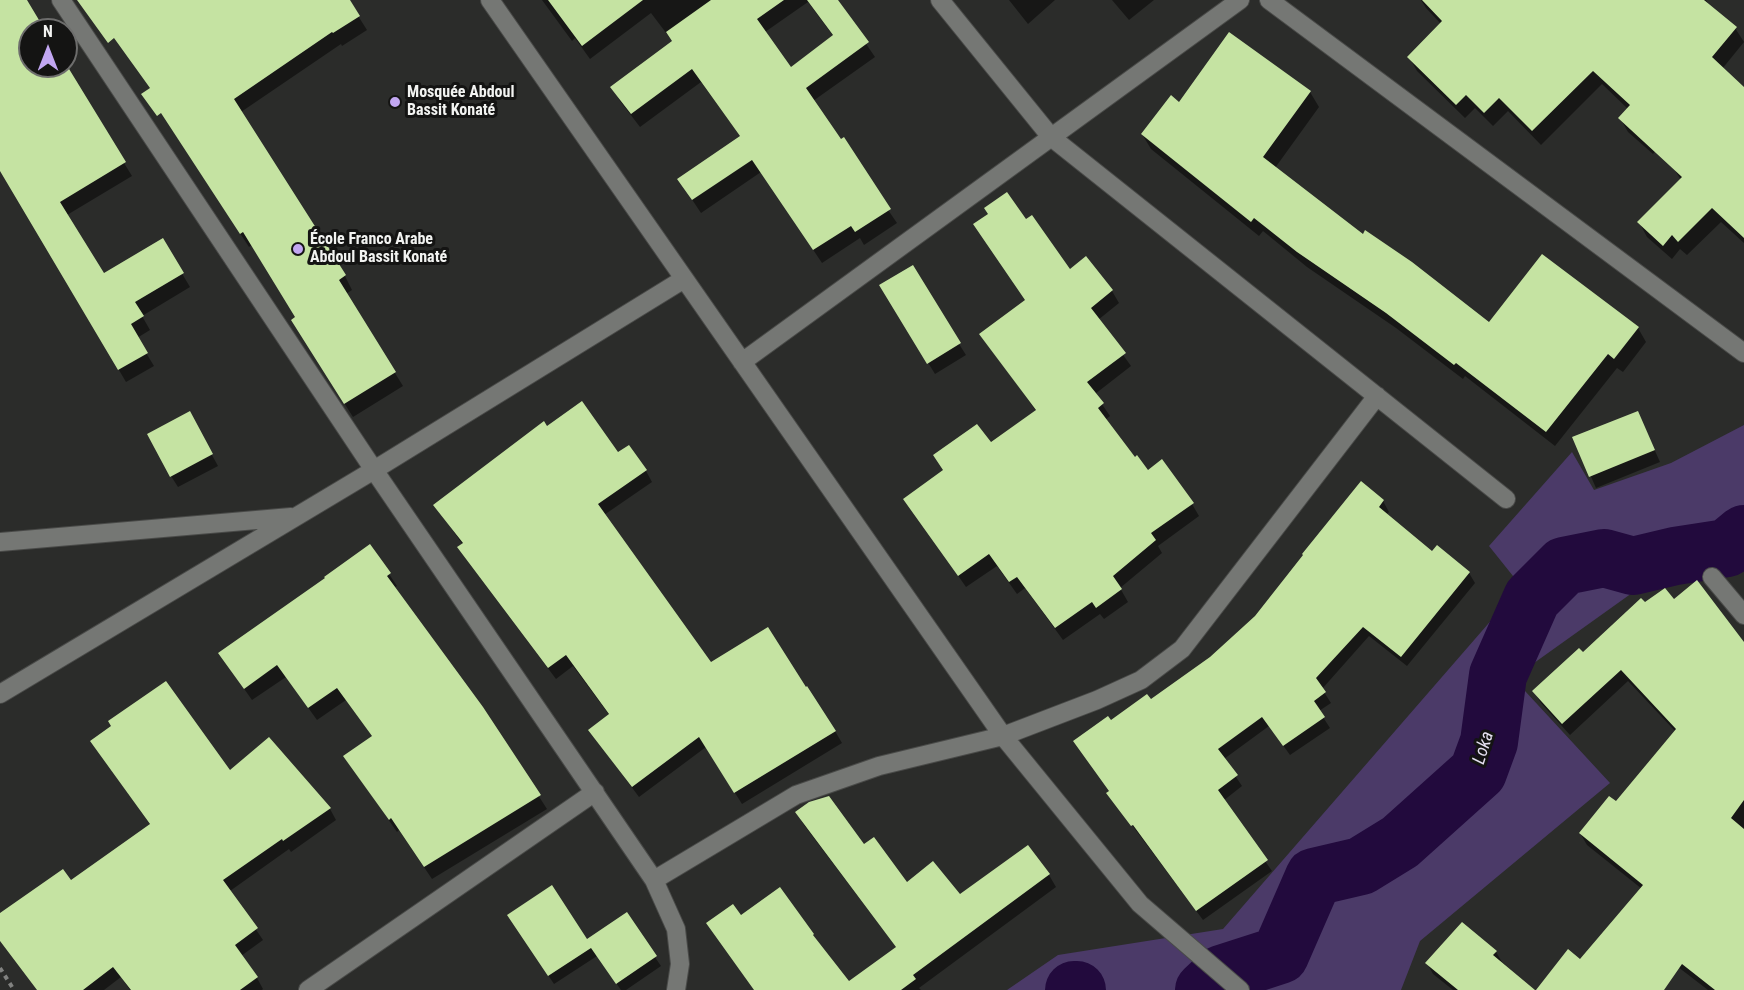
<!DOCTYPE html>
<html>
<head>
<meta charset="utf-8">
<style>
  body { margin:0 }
  #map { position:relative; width:1744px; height:990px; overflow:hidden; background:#2b2c2a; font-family:"Roboto Condensed",sans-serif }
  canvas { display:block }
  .north { position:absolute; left:18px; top:18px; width:60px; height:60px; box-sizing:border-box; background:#141413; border:2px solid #6d6d6c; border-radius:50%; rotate:0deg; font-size:16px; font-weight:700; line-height:24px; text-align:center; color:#f2f3f1 }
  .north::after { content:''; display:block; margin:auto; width:21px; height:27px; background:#c2a7f2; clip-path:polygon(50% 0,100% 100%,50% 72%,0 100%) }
</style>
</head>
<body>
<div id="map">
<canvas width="1744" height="990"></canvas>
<div class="north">N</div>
</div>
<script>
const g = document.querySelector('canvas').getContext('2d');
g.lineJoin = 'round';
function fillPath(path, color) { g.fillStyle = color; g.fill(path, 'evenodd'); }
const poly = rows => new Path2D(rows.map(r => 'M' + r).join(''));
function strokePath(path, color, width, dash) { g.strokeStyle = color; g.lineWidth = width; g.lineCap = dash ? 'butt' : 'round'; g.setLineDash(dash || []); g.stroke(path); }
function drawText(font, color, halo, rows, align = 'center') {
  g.font = font + ' "Roboto Condensed",sans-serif'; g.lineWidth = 6; g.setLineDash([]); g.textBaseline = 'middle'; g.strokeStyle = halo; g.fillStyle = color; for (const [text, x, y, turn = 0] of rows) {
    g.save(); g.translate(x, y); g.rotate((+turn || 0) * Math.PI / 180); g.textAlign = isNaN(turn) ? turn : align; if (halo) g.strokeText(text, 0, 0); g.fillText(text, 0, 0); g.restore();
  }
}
const green = poly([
  [1744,425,1744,528,1681,558,1513,678,1610,783,1420,941,1401,990,1007,990,1058,955,1223,929,1521,586,1489,546,1572,452,1594,490,1671,463]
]);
const shadow = poly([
  [0,0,26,0,44,30,30,30,30,66,64,66,132,176,67,215,103,275,162,240,190,287,142,316,150,330,137,338,154,366,126,382,0,168],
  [95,0,348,0,367,30,342,46,341,44,241,112,345,276,352,290,346,294,403,386,353,417,300,333,297,317,252,245,249,247,170,126,166,109],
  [542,0,836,0,875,57,813,101,897,223,864,245,860,238,822,263,761,172,701,213,679,180,741,137,701,82,640,127,620,101,612,87,673,42,651,13,590,59,575,38,572,41],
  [808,2,834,37,790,69,765,32],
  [1009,0,1055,0,1028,24],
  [1112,0,1154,0,1129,20],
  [1421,0,1706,0,1710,7,1735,28,1744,42,1653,154,1628,132,1620,118,1628,109,1602,84,1541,145,1508,111,1493,126,1475,108,1465,118,1417,71,1409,57,1441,24,1426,8],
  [1744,88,1744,243,1721,222,1687,255,1680,249,1672,259,1647,237,1639,222,1681,180,1671,164],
  [1310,92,1319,107,1275,168,1363,236,1490,324,1638,328,1646,342,1623,372,1617,368,1555,446,1465,376,1463,379,1396,328,1307,267,1263,231,1259,236,1151,149,1142,134,1180,104],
  [1026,221,1070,271,1085,258,1112,291,1119,303,1098,320,1131,366,1095,394,1110,416,1105,420,1135,459,1147,472,1192,504,1199,516,1158,546,1162,553,1120,588,1128,602,1104,619,1100,614,1063,640,1025,588,1017,594,997,566,966,587,905,500,1036,411,981,334,1026,301],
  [881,286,959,344,966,355,935,374],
  [1638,413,1660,462,1596,488,1574,438],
  [195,424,218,466,178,487,171,476],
  [547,428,618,455,646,471,652,482,604,515,711,664,835,731,842,743,742,804,706,747,639,797,590,731,610,716,573,666,556,679,466,559,459,548,463,545,435,505],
  [1361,483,1383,501,1389,512,1386,515,1433,553,1469,573,1475,583,1407,666,1369,636,1322,689,1331,703,1319,711,1330,728,1290,755,1269,726,1224,759,1242,786,1223,801,1272,871,1203,920,1108,793,1110,792,1111,723,1150,701,1211,658,1256,617],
  [389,574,397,586,394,588,482,708,547,809,432,879,399,830,397,832,345,757,373,737,346,700,317,720,286,677,252,700,228,666],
  [1673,601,1744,645,1744,990,1708,990,1626,927,1642,889,1587,845,1580,833,1616,803,1676,732,1628,681,1570,735,1541,703,1534,692,1645,604],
  [92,742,230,772,330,809,336,820,291,852,289,849,230,891,263,940,241,956,257,978,263,989,262,990,130,990,121,977,104,990,37,990,0,941,0,915,71,882,151,826],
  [797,813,864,846,907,884,959,896,1049,875,1056,887,919,988,921,990,754,990,708,924,741,917,813,935,849,983,897,948,804,825],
  [626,915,661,966,626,990,621,990,597,956,554,984,514,924,587,941],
  [1496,952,1502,962,1533,990,1453,990,1433,974,1427,963]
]);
const river = poly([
  [1074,990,1077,990],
  [1204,990,1221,974,1280,955,1314,877,1361,866,1400,842,1478,772,1489,742,1498,675,1532,598,1564,566,1604,558,1633,566,1675,556,1727,548,1744,534]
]);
const building = poly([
  [0,0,27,0,45,30,30,30,30,66,66,66,66,64,126,162,60,202,104,273,163,238,184,273,135,302,144,316,131,324,148,353,118,370,0,171],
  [77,0,350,0,360,16,333,33,332,32,234,99,346,275,339,280,396,372,344,404,291,320,295,317,243,232,240,234,161,113,157,116,141,94,150,88,114,38,108,43],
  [548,0,643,0,582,46],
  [711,0,784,0,757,19,791,67,833,35,807,0,838,0,869,42,806,88,841,139,844,137,891,209,855,232,851,226,813,250,752,160,692,200,677,179,740,136,692,69,631,114,610,87,672,41,666,32],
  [1422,0,1704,0,1737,27,1712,57,1744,87,1744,238,1712,208,1678,242,1672,235,1663,246,1637,222,1682,177,1618,118,1630,105,1593,71,1532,131,1499,98,1484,113,1466,95,1456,105,1407,57,1442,21],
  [1229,32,1311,91,1263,157,1363,234,1365,230,1412,262,1489,322,1542,254,1639,327,1614,359,1608,354,1546,432,1456,363,1454,365,1386,313,1297,252,1254,218,1251,222,1141,134,1171,95,1179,102],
  [1007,192,1026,219,1032,215,1070,269,1086,256,1113,290,1091,308,1126,353,1087,382,1104,403,1098,408,1135,457,1137,455,1148,470,1162,459,1194,503,1151,533,1156,540,1113,576,1122,589,1096,608,1092,602,1055,628,1017,577,1009,582,989,554,958,576,903,499,943,470,933,455,977,424,991,442,1036,410,979,334,1025,300,973,224,988,214,984,208],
  [913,265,961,343,927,364,879,285],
  [582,401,618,452,629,445,647,470,598,504,711,662,768,627,806,687,807,686,836,731,734,793,699,737,632,787,588,730,609,714,566,655,548,668,457,547,463,543,433,505,544,421,547,426],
  [190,411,213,454,170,477,147,434],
  [1638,411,1655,450,1589,477,1572,437],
  [1361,481,1384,500,1379,507,1432,551,1437,545,1470,572,1401,657,1363,627,1316,678,1326,692,1314,701,1325,717,1283,746,1262,717,1218,749,1238,775,1218,790,1268,860,1196,911,1133,825,1131,826,1106,793,1109,791,1073,741,1108,716,1111,720,1147,694,1151,699,1210,657,1255,616,1303,555,1302,554],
  [370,544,391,573,387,576,483,707,541,795,424,867,391,818,389,820,343,756,372,736,337,688,308,708,277,665,244,689,218,653,325,578,324,577],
  [1697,580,1744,642,1744,800,1731,818,1744,829,1744,990,1715,990,1682,964,1664,990,1536,990,1568,949,1580,959,1643,885,1579,833,1609,796,1616,801,1676,729,1621,670,1562,724,1532,691,1579,648,1583,652,1641,598,1645,602,1665,588,1674,599],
  [166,681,230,770,269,737,331,808,283,841,282,839,223,880,258,928,235,945,258,977,240,990,131,990,113,967,83,990,37,990,0,941,0,913,63,869,71,880,150,824,90,741,111,726,108,721],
  [829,796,864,844,874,837,907,882,933,861,960,894,1028,845,1050,874,913,975,916,979,901,990,754,990,706,923,733,904,741,915,780,887,814,934,813,935,849,981,896,947,795,812,809,802],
  [552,885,587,939,627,912,657,956,616,984,591,948,548,976,507,915],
  [1462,922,1497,951,1493,955,1535,990,1458,990,1425,963]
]);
const path = poly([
  [0,968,14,990]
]);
const minor = poly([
  [61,0,374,470,654,880,676,929,680,964,676,990],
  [490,0,1003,736,1140,904,1240,990],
  [940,0,1051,137,1506,499],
  [1269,0,1744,353],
  [742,362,1240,0],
  [0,542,291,517],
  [1712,577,1744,615],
  [0,694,374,470,684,279],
  [654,880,796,795,879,766,1003,736,1097,700,1141,680,1182,649,1377,396],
  [308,990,595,792]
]);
const markers = [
  [395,102,6,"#c2a7f2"],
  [298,249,6,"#c2a7f2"]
];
const poiNames = [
  ["Mosquée Abdoul",407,93],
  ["Bassit Konaté",407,111],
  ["École Franco Arabe",310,240],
  ["Abdoul Bassit Konaté",310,258]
];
const waterNames = [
  ["Loka",1484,748,-73]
];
fillPath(green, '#4b3a68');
fillPath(shadow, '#0007');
strokePath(river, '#220a3d', 58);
fillPath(building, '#c5e3a2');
strokePath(minor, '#494a48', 20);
strokePath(path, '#818280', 4, [4.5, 4.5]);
strokePath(minor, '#757774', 18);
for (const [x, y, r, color] of markers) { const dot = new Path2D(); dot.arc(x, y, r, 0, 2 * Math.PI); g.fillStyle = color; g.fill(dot); strokePath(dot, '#141413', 2); }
drawText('bold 16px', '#f2f3f1', '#141413', poiNames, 'left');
drawText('italic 18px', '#e5e0f1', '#141413', waterNames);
</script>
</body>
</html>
